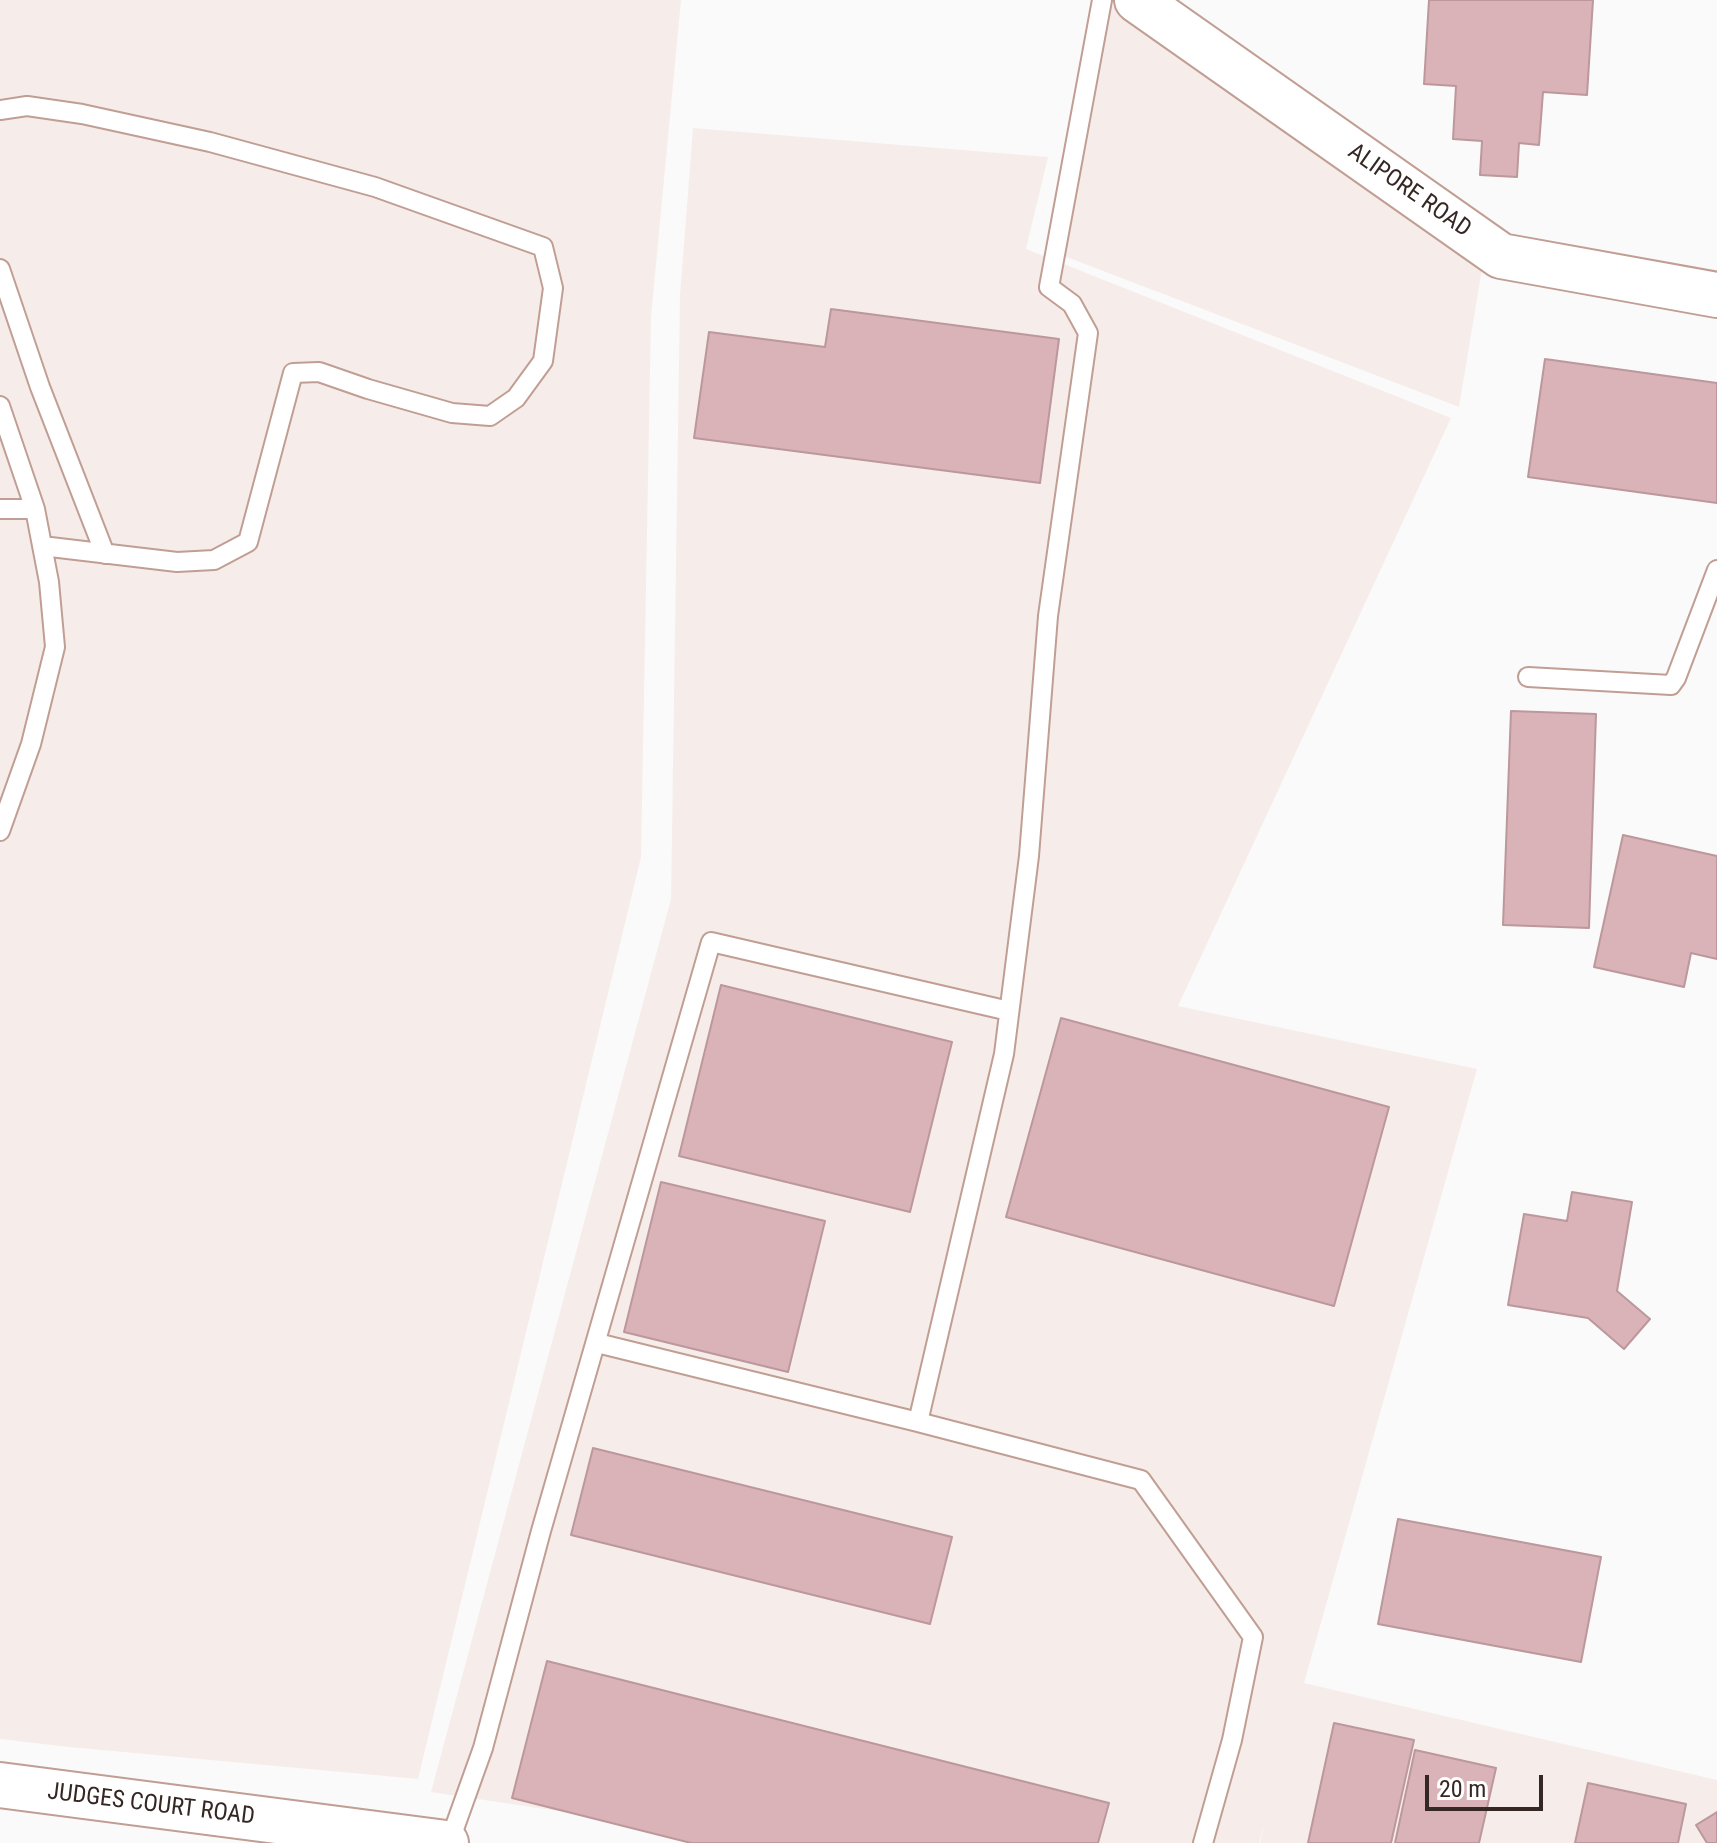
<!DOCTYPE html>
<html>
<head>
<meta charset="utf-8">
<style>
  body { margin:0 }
  #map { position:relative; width:1717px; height:1843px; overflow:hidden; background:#fafafa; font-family:"Roboto Condensed",sans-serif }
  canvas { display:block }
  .scale { position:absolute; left:1425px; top:1775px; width:118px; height:36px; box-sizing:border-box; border:4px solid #352723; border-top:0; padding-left:10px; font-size:24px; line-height:28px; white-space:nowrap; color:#352723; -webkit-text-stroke:6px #fff; paint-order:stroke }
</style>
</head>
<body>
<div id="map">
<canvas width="1717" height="1843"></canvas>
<div class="scale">20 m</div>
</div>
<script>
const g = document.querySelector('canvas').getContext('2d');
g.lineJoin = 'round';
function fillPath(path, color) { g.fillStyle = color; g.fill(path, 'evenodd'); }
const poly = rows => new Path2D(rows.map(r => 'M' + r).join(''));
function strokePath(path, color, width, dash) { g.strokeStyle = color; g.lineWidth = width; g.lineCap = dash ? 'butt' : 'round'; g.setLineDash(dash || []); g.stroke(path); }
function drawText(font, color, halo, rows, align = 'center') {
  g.font = font + ' "Roboto Condensed",sans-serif'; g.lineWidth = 8; g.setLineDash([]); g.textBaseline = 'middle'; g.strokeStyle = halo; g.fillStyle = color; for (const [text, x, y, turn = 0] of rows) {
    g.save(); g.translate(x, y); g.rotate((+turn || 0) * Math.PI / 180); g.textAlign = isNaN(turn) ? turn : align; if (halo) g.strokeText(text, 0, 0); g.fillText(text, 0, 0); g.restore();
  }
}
const built = poly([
  [0,0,681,0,651,317,641,857,418,1779,69,1747,0,1739],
  [1108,2,1482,269,1459,407,1064,256],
  [693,128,1048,157,1026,249,1451,418,1178,1006,1477,1069,1304,1683,1717,1780,1717,1843,1260,1843,1265,1823,1259,1843,692,1843,625,1821,431,1792,671,899,680,295]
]);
const building = poly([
  [1429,0,1593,0,1587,95,1543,92,1539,145,1519,143,1517,177,1480,175,1482,141,1453,139,1456,86,1424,84,1429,0],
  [831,309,1059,339,1040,483,694,438,709,332,825,347,831,309],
  [1545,359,1717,383,1717,503,1528,477,1545,359],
  [1511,711,1596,714,1589,928,1503,925,1511,711],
  [1623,835,1717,856,1717,959,1691,953,1684,987,1594,967,1623,835],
  [721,985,952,1042,910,1212,679,1156,721,985],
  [1061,1018,1389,1107,1334,1306,1006,1217,1061,1018],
  [661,1182,825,1221,788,1372,624,1332,661,1182],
  [1572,1192,1632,1202,1617,1291,1650,1319,1624,1349,1588,1318,1508,1305,1524,1214,1567,1221,1572,1192],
  [593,1448,952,1537,930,1624,571,1535,593,1448],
  [1398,1519,1601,1557,1581,1662,1378,1624,1398,1519],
  [547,1661,1109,1803,1098,1843,691,1843,512,1798,547,1661],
  [1334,1723,1414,1740,1391,1843,1308,1843,1334,1723],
  [1415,1750,1496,1768,1479,1843,1395,1843,1415,1750],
  [1588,1783,1686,1804,1678,1843,1575,1843,1588,1783],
  [1717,1812,1717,1843,1707,1843,1696,1825,1717,1812]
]);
const service = poly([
  [0,110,27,106,82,114,210,142,375,187,543,247,553,288,543,361,516,398,490,416,452,413,368,389,319,372,293,373,248,542,214,560,177,562,42,546],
  [0,269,40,387,105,554],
  [0,406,35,509,49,582,55,647,31,744,0,831],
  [0,509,35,509],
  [1528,677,1671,685,1676,678,1717,570],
  [597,1343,918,1422,1004,1054,1029,856,1048,616,1088,333,1072,304,1049,287,1102,0],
  [918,1422,1141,1480,1253,1637,1232,1740,1203,1843],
  [449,1843,483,1748,541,1531,711,942,1009,1011]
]);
const secondary = poly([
  [1137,0,1501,256,1717,295],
  [0,1785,446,1843]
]);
const streetNames = [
  ["ALIPORE ROAD",1409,191,35],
  ["JUDGES COURT ROAD",151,1805,7]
];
fillPath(built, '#f6edea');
fillPath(building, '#d9b3b7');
strokePath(building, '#bc979b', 2);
strokePath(service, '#c19e93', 22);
strokePath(secondary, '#c19e93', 48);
strokePath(service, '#fff', 18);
strokePath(secondary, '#fff', 44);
drawText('24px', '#352723', '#fff', streetNames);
</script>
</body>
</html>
